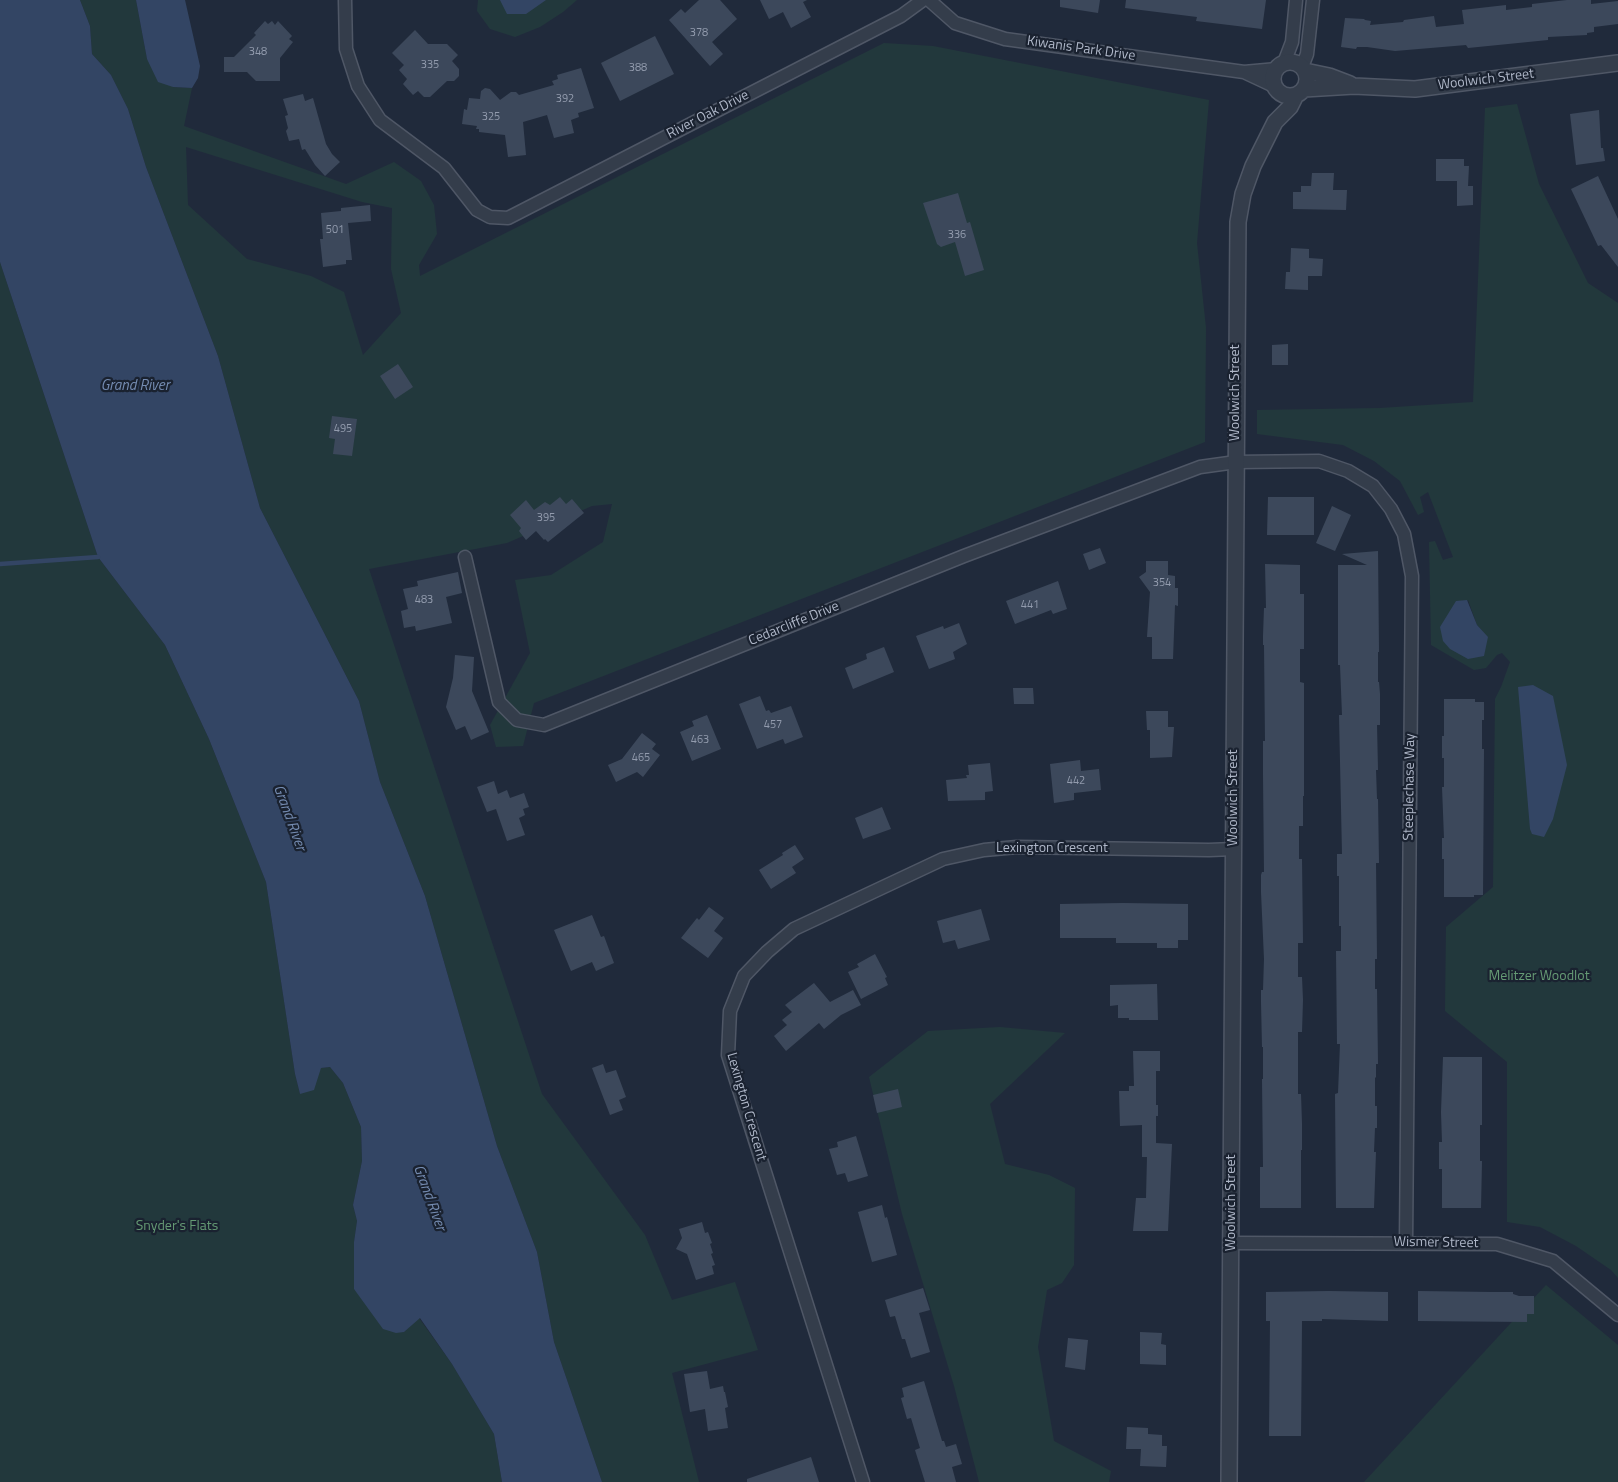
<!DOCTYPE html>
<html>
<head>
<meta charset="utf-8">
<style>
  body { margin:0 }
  canvas { display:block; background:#202a3b }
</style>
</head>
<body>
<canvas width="1618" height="1482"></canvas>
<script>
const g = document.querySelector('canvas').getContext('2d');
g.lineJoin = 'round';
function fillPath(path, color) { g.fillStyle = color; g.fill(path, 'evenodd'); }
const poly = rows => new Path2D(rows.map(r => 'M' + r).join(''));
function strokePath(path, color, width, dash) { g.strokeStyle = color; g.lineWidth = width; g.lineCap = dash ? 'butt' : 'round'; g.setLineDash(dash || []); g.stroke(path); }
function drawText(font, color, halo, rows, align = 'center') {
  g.font = font + ' "Titillium Web",sans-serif'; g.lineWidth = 4.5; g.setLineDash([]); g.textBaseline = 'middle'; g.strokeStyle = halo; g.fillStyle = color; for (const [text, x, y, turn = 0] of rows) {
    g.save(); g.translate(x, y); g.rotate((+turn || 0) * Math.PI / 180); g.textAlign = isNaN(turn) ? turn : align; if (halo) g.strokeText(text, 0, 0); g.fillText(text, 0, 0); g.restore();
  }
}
const green = poly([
  [80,0,136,0,147,59,173,87,192,88,184,126,346,184,394,162,421,181,434,205,437,234,419,265,420,276,884,43,933,46,1209,100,1197,243,1206,328,1205,442,534,703,523,746,496,747,490,725,530,653,515,580,551,575,603,542,612,504,592,506,507,543,369,569,542,1094,645,1235,672,1300,735,1282,758,1350,672,1373,699,1482,602,1482,554,1342,537,1252,497,1146,425,896,380,782,359,701,260,508,218,356,146,167,128,109,111,75,92,54,90,26],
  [186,147,362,202,392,208,391,269,401,313,363,355,344,292,311,276,247,259,188,205],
  [478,0,577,0,563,12,540,27,515,37,490,29,477,11],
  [1517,104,1539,184,1588,283,1618,303,1618,1278,1611,1270,1576,1246,1540,1227,1507,1222,1507,1062,1445,1011,1446,927,1493,887,1495,699,1501,687,1510,662,1502,653,1497,655,1486,668,1474,670,1431,645,1429,542,1435,541,1443,560,1453,557,1428,492,1420,497,1424,512,1418,515,1400,481,1374,461,1343,445,1257,434,1257,410,1380,408,1473,402,1485,108],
  [1468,600,1477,625,1487,637,1440,627],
  [0,262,98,557,165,645,209,739,266,882,295,1074,300,1094,321,1068,330,1067,343,1083,361,1127,362,1161,353,1205,357,1221,354,1242,354,1289,404,1332,419,1318,452,1364,494,1434,502,1482,0,1482],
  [1000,1027,1065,1033,990,1104,1005,1164,1049,1175,1075,1188,1074,1265,1062,1283,1047,1290,1038,1347,1054,1441,1111,1471,1109,1482,979,1482,954,1386,902,1214,869,1077,928,1031],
  [1546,1285,1618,1345,1618,1482,1364,1482]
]);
const water = poly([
  [0,0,80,0,90,26,92,54,111,75,128,109,146,167,218,356,260,508,359,701,380,782,425,896,497,1146,537,1252,554,1342,602,1482,502,1482,494,1434,452,1364,420,1318,404,1332,396,1333,383,1329,354,1289,354,1242,357,1221,353,1205,362,1161,361,1127,343,1083,330,1067,321,1068,314,1090,300,1094,295,1074,266,882,209,739,165,645,98,557,0,262],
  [136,0,185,0,200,66,198,78,192,88,173,87,158,82,147,59],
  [500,0,546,0,526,14,507,14],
  [1467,600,1477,625,1488,637,1484,656,1468,659,1450,649,1443,641,1440,627,1456,601],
  [1533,685,1553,696,1567,765,1553,819,1544,837,1532,834,1530,829,1518,687]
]);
const stream = poly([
  [0,564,98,557]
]);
const building = poly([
  [699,0,720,0,737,19,712,42,723,54,710,66,669,20,681,9,685,13],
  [760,0,807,0,803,2,811,17,791,28,783,12,769,19],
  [1060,0,1100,0,1098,13,1060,7],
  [1126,0,1266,0,1262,29,1196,21,1197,17,1125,8],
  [1567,0,1591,0,1591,4,1618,1,1618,24,1594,27,1594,32,1587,33,1587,35,1548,37,1548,40,1468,48,1466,45,1395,51,1367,47,1357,47,1356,49,1341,47,1345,18,1364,19,1365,20,1371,21,1370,25,1403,22,1404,20,1434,16,1436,27,1464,24,1462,10,1506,5,1506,10,1532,7,1532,4],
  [265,21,268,24,272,21,275,25,278,21,292,36,289,39,293,42,280,58,280,81,256,81,247,72,224,72,224,57,234,57,256,35,254,33],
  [415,30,428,44,447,44,458,55,452,61,459,69,459,76,454,81,447,81,430,97,424,97,418,91,413,95,403,84,407,79,399,70,404,65,392,53],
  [655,36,674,74,620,101,601,63],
  [581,68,594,108,578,113,579,117,571,120,574,133,554,138,547,115,523,122,526,155,508,157,505,135,479,132,479,129,476,129,477,126,462,124,464,109,467,110,469,98,480,99,481,91,485,88,490,89,500,100,511,92,516,92,519,95,554,85,552,81,558,79,557,75],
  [303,94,305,101,313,98,326,144,332,154,340,162,325,176,315,165,305,149,302,150,299,139,289,141,286,131,288,128,285,116,288,115,283,99],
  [1599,110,1601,148,1603,148,1605,161,1576,165,1570,114],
  [1436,159,1464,159,1464,166,1469,166,1468,186,1473,186,1473,205,1457,206,1457,181,1436,181],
  [1312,173,1334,173,1333,190,1347,190,1346,210,1293,209,1293,192,1301,192,1301,186,1311,186],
  [1598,176,1618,219,1618,267,1601,245,1598,246,1571,189],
  [958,193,967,223,970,222,984,270,965,276,955,242,941,247,937,244,923,203],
  [370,205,371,221,348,223,352,260,346,260,346,264,323,267,320,239,323,239,321,213,341,211,341,208],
  [1291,248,1309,249,1309,258,1323,259,1322,276,1308,276,1308,290,1285,289,1286,272,1290,272],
  [1288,344,1288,365,1272,365,1272,345],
  [398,364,413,387,395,399,380,376],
  [332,416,357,419,352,456,333,454,335,439,329,438],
  [560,497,566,504,572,499,584,513,548,542,545,539,544,540,536,531,526,540,519,531,521,528,510,515,526,500,534,510,545,502,550,505],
  [1268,497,1314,497,1314,535,1267,535],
  [1332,506,1351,515,1335,551,1316,543],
  [1100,548,1106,563,1089,570,1083,554],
  [1378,551,1379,652,1378,652,1378,682,1379,682,1380,694,1380,725,1377,725,1378,770,1376,770,1377,799,1378,799,1379,863,1376,863,1377,959,1375,959,1375,989,1377,989,1378,1064,1376,1064,1376,1077,1375,1078,1375,1106,1377,1106,1377,1128,1375,1128,1374,1152,1376,1152,1374,1208,1336,1208,1335,1094,1338,1093,1340,1044,1337,1044,1336,951,1341,951,1341,926,1339,926,1339,876,1337,876,1337,854,1342,854,1339,715,1342,715,1340,665,1338,665,1338,565,1367,565,1342,554],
  [1146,561,1168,561,1168,575,1175,576,1175,588,1178,588,1178,606,1175,605,1173,659,1152,659,1152,637,1147,637,1150,592,1139,577,1146,572],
  [1265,564,1300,565,1300,594,1304,594,1304,649,1300,649,1300,682,1304,683,1304,796,1303,796,1303,826,1299,826,1299,859,1302,859,1303,943,1298,943,1298,977,1302,977,1303,1000,1302,1032,1298,1032,1298,1094,1301,1094,1302,1124,1302,1150,1301,1150,1301,1208,1260,1208,1260,1167,1263,1167,1262,1079,1263,1079,1263,1047,1262,1047,1261,1002,1261,990,1263,990,1264,959,1261,892,1261,875,1262,872,1264,872,1263,775,1263,741,1265,741,1264,645,1263,645,1263,636,1264,608,1266,608],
  [458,572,462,593,446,597,452,623,416,631,415,626,404,628,401,611,408,609,403,589,418,586,417,581],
  [1058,581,1067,609,1053,614,1051,610,1015,624,1006,601],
  [959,623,967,644,953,652,955,659,929,669,916,636,943,626,944,629],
  [884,647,894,672,853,689,845,668,867,659,866,654],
  [455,655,474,657,472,691,489,732,471,740,465,726,456,730,446,707,453,678],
  [1013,688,1033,688,1034,704,1014,704],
  [760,696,766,711,769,710,771,713,791,706,803,737,785,744,783,739,757,749,739,704],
  [1444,699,1475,699,1475,702,1484,702,1484,720,1482,720,1482,749,1484,749,1483,895,1474,895,1474,897,1444,897,1444,859,1442,859,1442,838,1444,838,1442,787,1444,787,1444,758,1442,758,1442,736,1444,736],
  [1146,711,1168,711,1168,727,1174,727,1172,757,1150,758,1150,730,1147,730],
  [707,715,721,749,692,761,680,732,694,726,692,721],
  [642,733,656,744,652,749,660,755,643,777,637,772,616,782,608,765,622,759],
  [1080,760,1081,771,1099,769,1101,790,1074,793,1074,800,1054,803,1050,764],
  [990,763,993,791,985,792,985,800,948,801,946,780,967,778,966,775,969,775,968,765],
  [494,781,498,794,507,790,510,798,524,793,529,807,523,809,525,815,519,818,525,835,507,841,496,809,487,812,477,787],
  [882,807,891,829,863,839,855,818],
  [795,845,804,859,792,867,796,873,771,889,759,870,783,855,782,853],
  [1123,903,1188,904,1188,940,1178,940,1178,948,1157,948,1157,943,1116,943,1116,938,1060,938,1060,904],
  [709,907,724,918,714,931,723,938,708,958,681,938,697,918,699,920],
  [981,909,990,940,958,949,955,940,943,943,937,921],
  [592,915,601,937,604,936,614,963,596,971,592,962,571,971,554,930],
  [875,954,887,977,885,978,888,985,861,999,848,972,859,967,857,964],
  [814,983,830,1002,853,990,861,1005,841,1015,824,1029,819,1023,786,1051,774,1036,787,1025,782,1020,792,1012,785,1005],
  [1157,984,1158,1020,1129,1020,1129,1018,1118,1018,1118,1005,1110,1006,1110,985],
  [1133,1051,1160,1051,1160,1071,1156,1071,1156,1105,1158,1105,1158,1116,1156,1116,1156,1143,1172,1144,1168,1231,1133,1231,1136,1198,1146,1198,1147,1157,1142,1157,1142,1125,1120,1126,1119,1091,1129,1091,1129,1086,1134,1086],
  [1443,1057,1482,1057,1482,1125,1480,1125,1480,1161,1482,1161,1481,1208,1442,1208,1442,1169,1439,1169,1439,1142,1442,1142,1441,1112],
  [603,1064,606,1073,616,1070,626,1097,619,1100,623,1110,610,1115,592,1068],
  [898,1089,902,1107,877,1113,873,1095],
  [856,1136,868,1176,848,1182,845,1173,837,1175,829,1149,838,1147,837,1142],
  [882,1205,885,1218,887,1217,897,1255,872,1262,858,1212],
  [702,1222,705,1233,708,1232,712,1243,710,1244,713,1253,711,1254,715,1265,712,1266,714,1274,696,1280,687,1254,676,1249,682,1238,679,1229],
  [923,1288,930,1310,919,1313,930,1352,911,1358,905,1339,902,1339,895,1316,890,1317,885,1300],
  [1329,1291,1388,1292,1388,1321,1322,1319,1322,1321,1302,1321,1301,1436,1269,1436,1270,1321,1266,1321,1266,1292],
  [1418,1291,1491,1292,1513,1292,1513,1294,1519,1296,1534,1296,1534,1314,1527,1314,1527,1322,1418,1321],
  [1140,1332,1162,1333,1161,1344,1166,1345,1166,1365,1140,1364],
  [1068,1338,1088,1340,1085,1370,1065,1367],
  [707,1371,710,1389,723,1386,724,1392,725,1392,728,1407,725,1408,728,1428,708,1431,705,1409,690,1412,684,1374],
  [924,1381,942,1441,944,1441,946,1447,956,1444,962,1464,952,1467,956,1482,925,1482,915,1450,920,1448,911,1418,907,1419,901,1398,904,1397,902,1388],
  [1127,1427,1148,1428,1148,1434,1162,1435,1162,1446,1167,1446,1166,1467,1140,1466,1141,1449,1126,1449],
  [811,1457,819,1482,747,1482,747,1479]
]);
const minor = poly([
  [345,0,346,49,358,86,380,120,444,168,477,210,490,217,508,218,901,16,923,0],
  [929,0,955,23,1005,39,1244,72,1277,69],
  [1284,63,1292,42,1296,0],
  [1302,67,1307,54,1313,0],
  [1244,72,1276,87],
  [465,557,499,702,517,720,544,725,964,556,1200,467,1236,462,1319,461,1348,471,1373,486,1391,509,1404,534,1412,576,1406,1242],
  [1231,1243,1497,1244,1553,1261,1618,1315],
  [863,1482,728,1055,730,1011,744,976,767,952,794,929,943,859,984,850,1017,847,1209,850,1234,849]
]);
const tertiary = poly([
  '1273 79a17 17 0 1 1 34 0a17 17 0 1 1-34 0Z',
  [1305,71,1329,76,1350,84],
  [1304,89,1354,86,1415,89,1618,63],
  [1229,1482,1238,222,1243,194,1253,166,1275,122,1290,107,1296,95]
]);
const numberNames = [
  ["378",699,33],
  ["348",258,52],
  ["335",430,65],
  ["388",638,68],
  ["392",565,99],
  ["325",491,117],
  ["501",335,230],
  ["336",957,235],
  ["495",343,429],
  ["395",546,518],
  ["354",1162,583],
  ["483",424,600],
  ["441",1030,605],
  ["457",773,725],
  ["463",700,740],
  ["465",641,758],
  ["442",1076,781]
];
const streetNames = [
  ["Kiwanis Park Drive",1081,49,8],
  ["Woolwich Street",1486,80,-7],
  ["River Oak Drive",708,115,-27],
  ["Woolwich Street",1236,393,-90],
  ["Cedarcliffe Drive",794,624,-22],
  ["Steeplechase Way",1410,787,-89],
  ["Woolwich Street",1234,798,-90],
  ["Lexington Crescent",1052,849],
  ["Lexington Crescent",746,1107,74],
  ["Woolwich Street",1232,1203,-90],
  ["Wismer Street",1436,1243,1]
];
const parkNames = [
  ["Melitzer Woodlot",1539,977],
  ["Snyder's Flats",177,1227]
];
const waterNames = [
  ["Grand River",135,386],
  ["Grand River",289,818,70],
  ["Grand River",429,1198,70]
];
fillPath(green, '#22383c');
fillPath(water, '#334564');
strokePath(stream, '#334564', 4.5);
fillPath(building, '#3c485b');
strokePath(minor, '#4f5766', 15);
strokePath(tertiary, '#4f5766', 18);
strokePath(minor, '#343d4b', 12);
strokePath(tertiary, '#343d4b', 15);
drawText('11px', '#929bad', null, numberNames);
drawText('14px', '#afb7c8', '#1a2230', streetNames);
drawText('14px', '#659a74', '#1a2230', parkNames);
drawText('italic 15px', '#758cb2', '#1a2230', waterNames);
</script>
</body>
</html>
